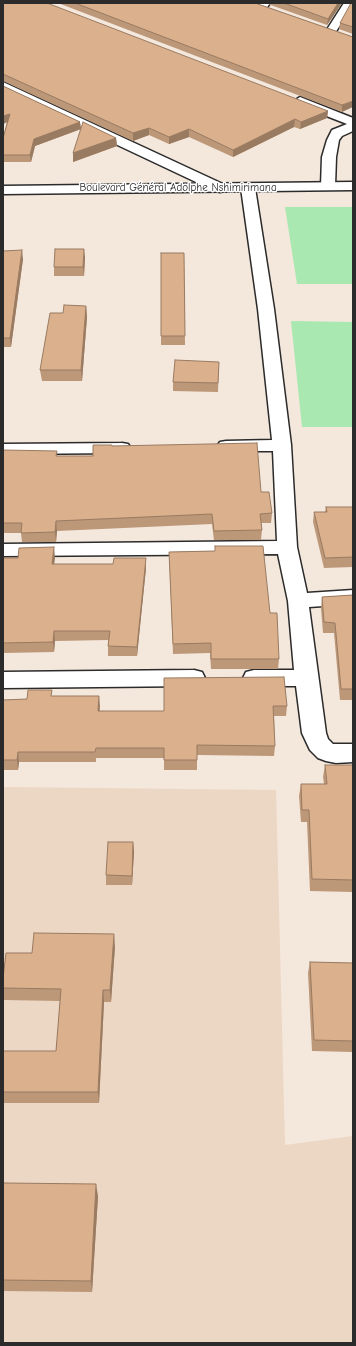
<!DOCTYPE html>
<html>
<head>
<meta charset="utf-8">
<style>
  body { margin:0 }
  #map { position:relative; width:356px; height:1346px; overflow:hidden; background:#f4e7dc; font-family:"Comic Neue",sans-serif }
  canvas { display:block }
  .frame { position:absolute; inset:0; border:4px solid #2b2b2b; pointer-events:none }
</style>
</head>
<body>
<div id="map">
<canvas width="356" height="1346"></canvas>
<div class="frame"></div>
</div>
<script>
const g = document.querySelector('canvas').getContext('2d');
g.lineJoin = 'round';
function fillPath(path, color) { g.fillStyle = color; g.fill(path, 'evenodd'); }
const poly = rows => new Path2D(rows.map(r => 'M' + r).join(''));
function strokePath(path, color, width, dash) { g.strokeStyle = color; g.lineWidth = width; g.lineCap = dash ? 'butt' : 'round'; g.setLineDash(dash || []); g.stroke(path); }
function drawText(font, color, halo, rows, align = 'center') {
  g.font = font + ' "Comic Neue",sans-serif'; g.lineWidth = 3; g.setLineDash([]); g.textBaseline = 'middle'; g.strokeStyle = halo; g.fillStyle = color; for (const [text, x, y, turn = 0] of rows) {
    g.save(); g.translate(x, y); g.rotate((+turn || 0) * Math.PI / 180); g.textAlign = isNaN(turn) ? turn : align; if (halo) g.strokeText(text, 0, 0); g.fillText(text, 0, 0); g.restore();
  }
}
const built = poly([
  [3,787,276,790,285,1145,353,1136,353,1343,3,1343]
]);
const green = poly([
  [285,207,353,207,353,284,297,284],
  [291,321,353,322,353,427,302,427]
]);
const minor = poly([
  [260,3,270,3,266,9,262,10,257,7,260,3],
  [344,3,353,3,353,5,335,33,327,33,326,31,344,3],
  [3,82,225,185,227,188,225,191,220,192,215,191,3,91,3,82],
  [300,97,353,118,353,131,342,136,339,140,336,157,335,186,333,189,323,189,321,186,322,157,327,140,332,130,347,124,296,104,294,101,300,97],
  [248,184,253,185,255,188,274,309,291,445,297,547,307,593,353,590,353,604,309,607,326,733,328,739,333,744,353,744,353,762,336,763,326,761,318,758,310,750,302,733,296,686,254,686,246,684,243,678,246,672,254,670,294,670,288,601,278,554,3,556,3,544,277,541,273,451,226,451,220,450,217,446,220,442,226,441,272,440,258,309,241,188,243,185,248,184],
  [122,443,128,444,131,448,128,452,122,453,3,454,3,444,122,443],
  [194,670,202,672,205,678,202,684,194,686,3,688,3,672,194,670]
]);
const major = poly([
  [353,182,353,190,3,194,3,186,353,182]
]);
const wall = poly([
  [3,3,328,111,327,118,300,129,294,127,233,157,189,137,169,144,149,135,133,141,3,81],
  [58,3,255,3,353,37,342,112],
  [265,3,342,3,327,25],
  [353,3,353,34,339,29,340,23],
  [3,86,80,122,81,129,116,138,117,146,73,162,73,153,81,129,35,146,31,162,3,162,3,138,7,122,3,124],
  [3,251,23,259,11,347,3,347],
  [161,253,184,253,185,345,161,345],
  [85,257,84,276,54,276,54,267],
  [86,306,87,317,82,381,42,381,40,370,63,313],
  [219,362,218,392,173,391,173,382],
  [112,446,261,492,272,513,271,523,261,523,262,530,261,540,214,540,212,524,57,531,56,542,22,542,21,533,3,533,3,450,57,456,93,456],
  [326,507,353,507,353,567,324,568,313,522,314,512,325,512],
  [215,546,270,613,279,659,278,669,211,669,210,653,173,654,169,552,215,551],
  [55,557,54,564,146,568,137,656,108,656,108,640,55,641,54,652,3,653,3,558],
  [353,595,353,700,340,700,334,633,323,633,321,608,322,597],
  [164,678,287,706,286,716,274,716,275,746,274,756,197,755,197,770,164,770,164,758,96,758,96,762,19,762,18,770,3,770,3,700,27,699,53,696,99,696,99,711,164,711],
  [325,765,353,765,353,892,310,891,307,822,301,822,299,796,301,784,324,784,323,777],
  [133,842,134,852,132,885,106,885,106,875],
  [115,946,111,1002,104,1002,99,1103,3,1103,3,1051,56,1051,60,1001,4,1000,3,995,3,978,32,953],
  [310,962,353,963,353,1052,312,1051,308,973],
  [3,1183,98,1196,92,1292,3,1291]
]);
const shadedWall = poly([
  [338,3,342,3,327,25,328,19],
  [353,101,353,107,342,112,342,105],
  [328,111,327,118,300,129,301,122],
  [10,114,10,121,3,124,3,116],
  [295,119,294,127,233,157,233,150],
  [80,122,81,129,35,146,31,162,30,155,34,139],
  [149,128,149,135,133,141,133,133],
  [189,129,189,137,169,144,169,137],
  [116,138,117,146,73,162,73,153],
  [84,249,85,257,84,276,83,267],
  [22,250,23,259,11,347,10,338],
  [86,306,87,317,82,381,81,370],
  [56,521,57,531,56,542,55,532],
  [54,547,55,557,53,573,52,564],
  [146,558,146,568,137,656,137,647],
  [54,631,55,641,54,652,53,642],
  [99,696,100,706,99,721,98,711],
  [18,752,19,762,18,770,17,760],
  [133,842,134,852,132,885,132,876],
  [114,934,115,946,111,1002,110,990],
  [103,990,104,1002,99,1103,98,1092],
  [96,1184,98,1196,92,1292,91,1281]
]);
const building = poly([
  [3,3,47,3,328,111,301,122,295,119,233,150,189,129,169,137,149,128,133,133,3,74,3,3],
  [75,3,255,3,353,37,353,101,342,105,75,3],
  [284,3,338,3,328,19,284,3],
  [351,3,353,3,353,27,340,23,351,3],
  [3,86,80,122,34,139,30,155,3,155,3,138,10,114,3,116,3,86],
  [83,122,116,138,73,153,83,122],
  [55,249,84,249,83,267,54,267,55,249],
  [22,250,10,338,3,338,3,251,22,250],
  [161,253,184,253,185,336,161,336,161,253],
  [64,305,86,306,81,370,40,370,50,313,63,313,64,305],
  [175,360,219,362,218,383,173,382,175,360],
  [257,443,261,492,269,492,272,513,260,514,262,530,214,531,212,514,56,521,55,532,21,533,22,523,3,523,3,450,57,451,56,456,93,456,93,445,112,445,112,446,257,443],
  [326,507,353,507,353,557,325,558,314,512,327,512,326,507],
  [215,546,263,546,270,613,277,613,279,659,211,659,211,643,173,644,169,552,215,551,215,546],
  [54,547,52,564,113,564,114,558,146,558,137,647,108,646,110,631,54,631,53,642,3,643,3,558,18,558,19,548,54,547],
  [353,595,353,689,341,689,335,623,324,622,322,597,353,595],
  [284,677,287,706,273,706,275,746,197,745,197,760,164,760,164,748,96,748,95,752,18,752,17,760,3,760,3,700,27,699,28,690,52,690,51,696,99,696,98,711,164,711,164,678,284,677],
  [325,765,353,765,353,880,312,879,309,810,302,810,301,784,327,784,325,765],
  [108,842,133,842,132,876,106,875,108,842],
  [34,933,114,934,110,990,103,990,98,1092,3,1092,3,1051,56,1051,61,989,3,988,3,978,6,953,32,953,34,933],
  [310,962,353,963,353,1041,314,1040,310,962],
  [3,1183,96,1184,91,1281,3,1280,3,1183]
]);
const farStreetnames = [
  ["Boulevard Général Adolphe Nshimirimana",178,188]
];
fillPath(built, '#ecd6c4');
fillPath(green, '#a9e8b0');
strokePath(minor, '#2b2b2b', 3);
strokePath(major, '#2b2b2b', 3);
fillPath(minor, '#fff');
fillPath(major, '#fff');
fillPath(wall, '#bc9778');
fillPath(shadedWall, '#997b62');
fillPath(building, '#dbb08c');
strokePath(building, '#997b62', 1);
drawText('11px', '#2b2b2b', '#fff', farStreetnames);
</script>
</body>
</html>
